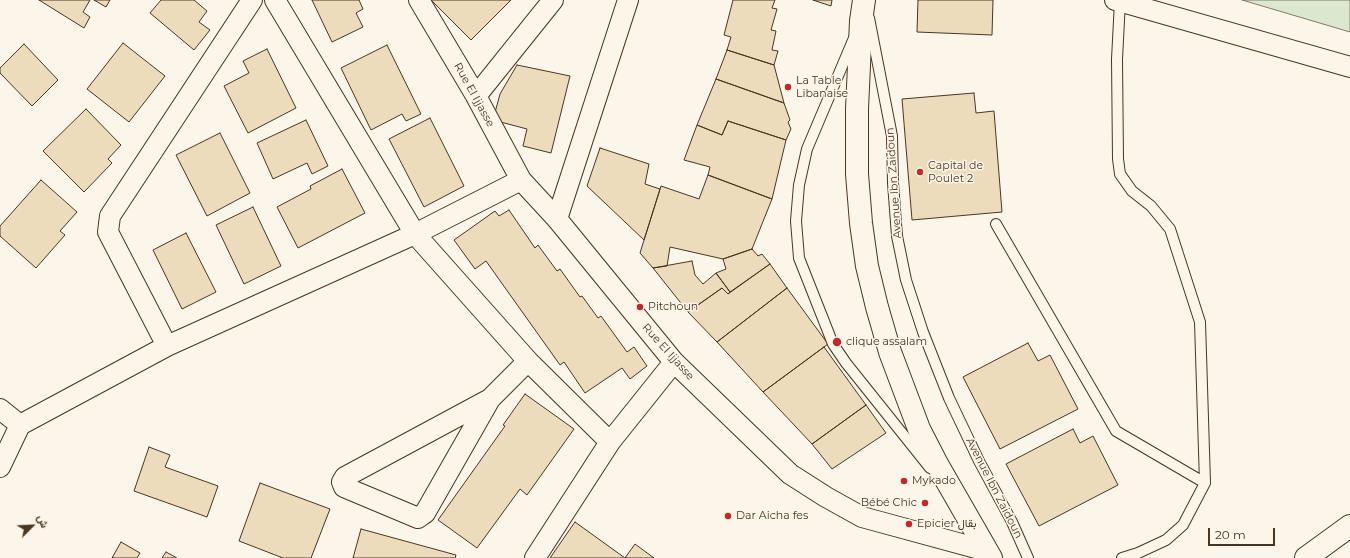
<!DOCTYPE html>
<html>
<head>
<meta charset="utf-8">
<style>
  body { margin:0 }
  #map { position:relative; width:1350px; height:558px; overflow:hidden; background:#fbf6e9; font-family:Montserrat,Vazirmatn,sans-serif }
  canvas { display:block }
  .north { position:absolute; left:12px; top:506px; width:40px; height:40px; -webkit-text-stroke:3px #fbf6e9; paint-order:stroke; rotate:66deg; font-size:11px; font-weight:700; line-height:16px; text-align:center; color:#4a3520 }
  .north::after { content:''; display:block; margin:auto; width:14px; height:18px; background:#4a3520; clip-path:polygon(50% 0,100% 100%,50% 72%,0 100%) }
  .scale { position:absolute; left:1208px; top:528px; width:67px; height:18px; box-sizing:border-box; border:2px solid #4a3520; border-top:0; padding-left:5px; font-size:12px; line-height:14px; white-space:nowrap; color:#4a3520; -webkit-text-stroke:3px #fbf6e9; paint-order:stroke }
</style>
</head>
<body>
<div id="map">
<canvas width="1350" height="558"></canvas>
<div class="north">ش</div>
<div class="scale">20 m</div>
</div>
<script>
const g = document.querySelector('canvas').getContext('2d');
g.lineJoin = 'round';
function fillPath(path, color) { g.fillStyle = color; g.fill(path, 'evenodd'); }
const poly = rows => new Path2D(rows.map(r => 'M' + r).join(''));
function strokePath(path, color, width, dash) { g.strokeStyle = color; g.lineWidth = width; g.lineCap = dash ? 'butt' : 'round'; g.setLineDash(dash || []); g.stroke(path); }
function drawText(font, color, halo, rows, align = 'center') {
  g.font = font + ' Montserrat,Vazirmatn,sans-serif'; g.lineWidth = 3; g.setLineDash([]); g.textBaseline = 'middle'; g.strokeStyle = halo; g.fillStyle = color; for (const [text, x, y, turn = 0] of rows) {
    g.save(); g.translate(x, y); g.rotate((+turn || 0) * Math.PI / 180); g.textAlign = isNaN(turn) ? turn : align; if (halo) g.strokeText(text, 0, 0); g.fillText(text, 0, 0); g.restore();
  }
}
const green = poly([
  [1242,0,1350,0,1350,32,1242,0]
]);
const building = poly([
  [39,0,90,0,83,12,90,17,84,28,39,0],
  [94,0,110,0,106,7,94,0],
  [161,0,194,0,207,11,199,22,210,30,194,50,150,13,161,0],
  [312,0,359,0,363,9,356,13,363,27,332,42,312,0],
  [431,0,511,0,471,40,431,0],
  [733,0,775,0,772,8,777,9,771,30,776,31,772,50,778,51,774,65,727,50,731,37,724,35,733,0],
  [813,0,832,0,831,6,813,0],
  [918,0,993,0,992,35,917,32,918,0],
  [123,43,165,76,129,122,87,89,123,43],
  [24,44,58,80,32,106,0,73,0,68,24,44],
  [387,45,421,114,406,121,402,114,371,130,341,68,387,45],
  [267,49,296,108,248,133,224,86,249,73,243,61,267,49],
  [727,50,774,65,784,103,716,79,727,50],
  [517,65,570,76,551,153,523,146,527,129,493,120,500,94,517,65],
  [716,79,784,103,790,120,788,122,791,129,786,140,728,121,722,135,697,125,716,79],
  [974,93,976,113,994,111,1002,212,912,220,902,99,974,93],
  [86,109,121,145,108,159,112,163,84,192,43,151,86,109],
  [430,118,464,186,424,207,389,139,430,118],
  [306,120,328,166,312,174,307,163,273,179,257,143,306,120],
  [728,121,786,140,772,199,708,175,710,167,684,160,697,125,722,135,728,121],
  [220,133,250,193,207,216,176,155,220,133],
  [600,148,649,164,645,184,660,189,644,240,587,186,600,148],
  [342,169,365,213,298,248,277,207,311,189,310,186,342,169],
  [708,175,772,199,752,249,723,259,670,247,667,266,653,268,640,253,661,186,699,199,708,175],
  [41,180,77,212,60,231,65,235,36,268,0,236,0,226,41,180],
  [253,207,281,266,244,284,216,225,253,207],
  [509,210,535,248,538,245,557,271,560,269,580,297,582,296,598,318,601,316,627,352,634,347,647,366,630,379,622,368,585,393,564,362,560,365,486,261,475,269,454,240,495,211,499,216,509,210],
  [186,233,216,292,182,309,153,250,186,233],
  [752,249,758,256,762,254,770,264,730,292,716,273,726,269,723,259,752,249],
  [692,261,695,275,703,284,716,273,730,292,728,294,722,288,688,312,653,268,692,261],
  [770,264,787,288,717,342,688,312,722,288,728,294,770,264],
  [787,288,828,344,763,392,717,342,787,288],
  [1028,343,1038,361,1050,355,1078,409,1000,449,963,377,1028,343],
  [824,347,866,405,812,444,763,392,824,347],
  [525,394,574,429,527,495,520,489,477,548,438,520,505,426,503,425,525,394],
  [866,405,886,433,832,469,812,444,866,405],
  [1073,429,1080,443,1093,436,1118,485,1039,526,1006,464,1073,429],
  [149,447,170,455,165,467,218,486,207,517,134,491,149,447],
  [260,483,330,509,311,558,283,558,239,541,260,483],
  [575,522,625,558,635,544,654,558,550,558,575,522],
  [361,529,456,555,455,558,353,558,361,529],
  [121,542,140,553,137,558,112,558,121,542],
  [166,552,177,558,162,558,166,552]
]);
const service = poly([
  [1120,1,1117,59,1118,159,1120,174,1132,191,1151,206,1170,229,1200,322,1205,483,1183,525,1166,540,1138,553,1122,558],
  [869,18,892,136,893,183,897,236,906,280,923,332,949,398,979,461,1012,522,1028,558],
  [854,38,807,149,799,185,796,221,799,258,833,344,846,363,930,468],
  [996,224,1116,431,1205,483]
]);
const minor = poly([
  [275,0,415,234,528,361,610,442],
  [419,0,476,96,521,180,557,219,674,362,790,474,826,497,862,517,987,551],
  [1115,0,1350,67],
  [476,96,553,0],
  [557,219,628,0],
  [167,346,108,232,110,216,252,0],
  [490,399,345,477,342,482,344,487,418,518,422,515,425,513,490,399,528,361],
  [0,409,20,425],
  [0,467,20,425,167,346,415,234,521,180],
  [535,558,610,442,674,362]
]);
const tertiary = poly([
  [864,0,861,21,857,109,857,174,861,223,867,266,877,307,890,352,919,429,937,464,991,558]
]);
const primary = poly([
  [1306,558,1350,526]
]);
const markers = [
  [788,87,4,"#c62828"],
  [920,172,4,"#c62828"],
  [640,307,4,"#c62828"],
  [837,342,5,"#c62828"],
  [904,481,4,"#c62828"],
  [925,503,4,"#c62828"],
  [728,516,4,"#c62828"],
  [909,524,4,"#c62828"]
];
const poiNames = [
  ["La Table",796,81],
  ["Libanaise",796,94],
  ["Capital de",928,166],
  ["Poulet 2",928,179],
  ["Pitchoun",648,307],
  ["clique assalam",846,342],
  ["Mykado",912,481],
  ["Bébé Chic",917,503,"right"],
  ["Dar Aicha fes",736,516],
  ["Epicier بقال",917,524]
];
const streetNames = [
  ["Rue El Ijjasse",474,95,61],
  ["Avenue Ibn Zaidoun",894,183,-94],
  ["Rue El Ijjasse",668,352,48],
  ["Avenue Ibn Zaidoun",994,488,63]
];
fillPath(green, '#dce7d0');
strokePath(green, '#887966', 1);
fillPath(building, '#ecdcbc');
strokePath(building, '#4a3520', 1);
strokePath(service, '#4a3520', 12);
strokePath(minor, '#4a3520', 22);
strokePath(tertiary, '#4a3520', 24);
strokePath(primary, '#4a3520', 24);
strokePath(service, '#fbf6e9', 10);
strokePath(minor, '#fbf6e9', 20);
strokePath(tertiary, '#fbf6e9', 22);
strokePath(primary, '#fbf6e9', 22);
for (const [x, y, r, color] of markers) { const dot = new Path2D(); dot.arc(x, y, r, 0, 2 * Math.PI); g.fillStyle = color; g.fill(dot); strokePath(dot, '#fbf6e9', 1.5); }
drawText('11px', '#4a3520', '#fbf6e9', poiNames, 'left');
drawText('11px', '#4a3520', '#fbf6e9', streetNames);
</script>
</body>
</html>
